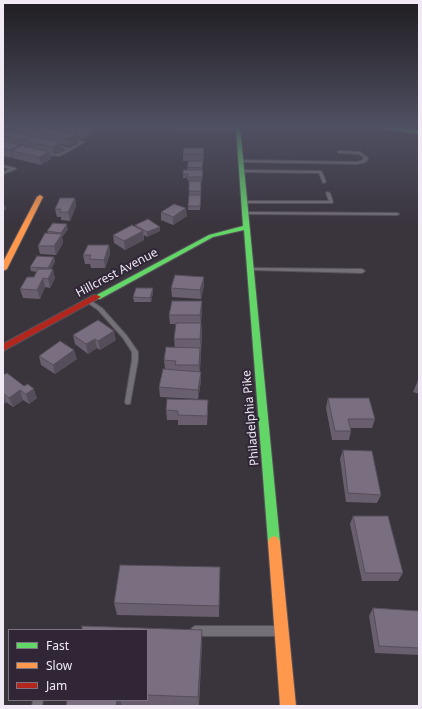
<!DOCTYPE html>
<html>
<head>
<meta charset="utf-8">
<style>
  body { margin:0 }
  #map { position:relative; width:422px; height:709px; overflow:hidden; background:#3a343d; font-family:"Noto Sans",sans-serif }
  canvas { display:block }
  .frame { position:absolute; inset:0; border:4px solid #f1eaf5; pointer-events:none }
  .legend { position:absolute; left:8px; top:629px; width:140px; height:72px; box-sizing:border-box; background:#302636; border:1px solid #7d7482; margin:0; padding:5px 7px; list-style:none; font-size:12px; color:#f1eaf5 }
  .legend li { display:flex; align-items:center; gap:8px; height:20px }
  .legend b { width:20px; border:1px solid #7d7482 }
</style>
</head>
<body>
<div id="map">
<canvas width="422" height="709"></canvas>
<div class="frame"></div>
<ul class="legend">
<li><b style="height:5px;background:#63d668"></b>Fast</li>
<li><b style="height:5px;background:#ff974d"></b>Slow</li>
<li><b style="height:5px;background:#b3261e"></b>Jam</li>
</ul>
</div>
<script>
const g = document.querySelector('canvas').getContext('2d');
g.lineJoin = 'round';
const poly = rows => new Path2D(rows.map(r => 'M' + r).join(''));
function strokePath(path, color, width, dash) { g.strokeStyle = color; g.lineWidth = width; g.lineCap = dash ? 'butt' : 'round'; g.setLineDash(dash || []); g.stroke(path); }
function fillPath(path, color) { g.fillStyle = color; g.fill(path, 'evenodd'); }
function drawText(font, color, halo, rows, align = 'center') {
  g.font = font + ' "Noto Sans",sans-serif'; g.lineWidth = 4; g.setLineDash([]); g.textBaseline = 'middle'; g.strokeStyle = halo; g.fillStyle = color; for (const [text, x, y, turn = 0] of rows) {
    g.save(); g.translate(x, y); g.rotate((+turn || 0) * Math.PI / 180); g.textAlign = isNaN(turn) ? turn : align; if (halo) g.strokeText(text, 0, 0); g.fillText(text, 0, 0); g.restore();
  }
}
const lane = poly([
  [175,127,179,127,178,128,238,128,240,129,238,130,176,130,174,129,175,127],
  [71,137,85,142,60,156,43,155,41,154,43,153,58,154,68,149,55,147,55,145,70,148,80,142,70,139,69,138,71,137],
  [338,151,360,152,368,158,366,162,358,164,241,162,239,161,241,160,358,162,363,160,364,158,359,154,339,153,338,153,338,151],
  [3,165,15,168,16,169,3,174,3,172,10,169,3,167,3,165],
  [241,170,320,171,322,172,326,182,323,183,319,173,242,172,241,172,241,170],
  [327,192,330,193,333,202,332,203,244,203,242,202,244,201,329,201,326,193,327,192],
  [243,212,397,213,399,214,397,215,245,214,243,213,243,212],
  [250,268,362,269,365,271,362,273,252,270,250,270,250,268],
  [90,300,102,308,127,336,138,352,138,360,130,404,126,404,125,402,132,360,132,352,123,338,98,310,88,303,87,302,90,300],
  [195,626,274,626,277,628,279,631,277,634,274,636,195,636,192,634,190,631,192,628,195,626],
  [33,700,43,700,42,706,32,706,33,700]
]);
const fast = poly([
  [236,127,240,127,280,542,278,546,274,548,270,546,268,542,244,230,213,237,100,299,97,299,93,297,209,235,243,226,236,127],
  [378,127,391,127,419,130,419,134,380,128,378,127]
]);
const slow = poly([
  [40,195,43,197,7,269,3,271,3,262,37,197,40,195],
  [274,536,278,538,280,542,296,706,280,706,268,542,270,538,274,536]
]);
const jam = poly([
  [94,295,97,295,101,297,3,351,3,344,94,295]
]);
const wall = poly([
  [3,127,84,127,92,136,85,139,77,137,78,142,69,146,62,144,63,150,54,155,50,154,51,159,41,165,13,158,13,157,12,158,3,156],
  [204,148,204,155,202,170,203,174,202,181,201,181,201,195,197,195,201,199,200,210,188,210,189,195,189,181,188,181,187,178,183,178,183,174,187,170,188,161,183,161,183,154],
  [75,198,76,206,70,221,61,220,61,217,57,217,55,209],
  [161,212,187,216,173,225,161,220],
  [135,225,160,227,160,231,147,237,144,235,144,240,125,250,114,243,113,235,135,227],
  [68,229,62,237,63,243,56,255,40,254,38,246,48,233,47,231],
  [109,245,110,254,105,268,91,268,90,264,85,264,83,255],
  [54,257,55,262,51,269,55,278,50,288,45,287,40,299,23,298,20,289,34,277,37,272,31,271,30,267],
  [204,277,204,285,201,299,172,297,171,288],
  [153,293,151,302,134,302,133,297],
  [202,310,201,323,202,333,200,371,201,381,198,399,160,397,159,387,165,369,164,360,175,348,174,339,176,324,170,324,169,315],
  [73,335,116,340,100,350,97,348,88,354,75,344],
  [39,356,77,359,55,374,41,365],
  [3,375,37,398,29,404,23,400,13,407,6,402,3,405],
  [419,378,419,394,413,392],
  [328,398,375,419,372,428,350,428,351,431,349,440,332,440,326,408],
  [208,409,207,425,178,425,178,420,167,420,166,410],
  [343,450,381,495,377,503,346,502,340,459],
  [353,516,403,573,398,581,362,581,350,524],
  [220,567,219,617,117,615,114,603],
  [373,608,419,611,419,655,375,653,369,616],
  [147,630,202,644,199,706,149,706,122,705,67,700,147,700]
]);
const shadedWall = poly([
  [14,127,24,127,16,127,17,133,16,134],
  [91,128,92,136,85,139,84,132],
  [51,129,52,135,44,133,45,140,44,141,42,133],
  [77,134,78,142,69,146,68,139],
  [31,136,32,143,23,140,25,147,23,148,21,140],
  [61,143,63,150,54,155,52,147],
  [21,145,23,152,12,151,13,157,12,158,10,150],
  [204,148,204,162,203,154],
  [49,152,51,159,41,165,39,157],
  [75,198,76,206,70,221,68,212],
  [5,205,6,209,3,212,3,206],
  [186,208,187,216,173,225,173,217],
  [67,224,68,229,62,237,63,243,56,255,54,246,62,234,61,233],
  [160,227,160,231,147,237,147,232],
  [143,231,144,240,125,250,124,241],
  [109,245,110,254,105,268,104,260],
  [54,257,55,262,49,273,48,268],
  [53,269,55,278,50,288,48,279],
  [204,277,204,285,201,299,200,290],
  [43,278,45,287,40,299,37,290],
  [153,288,153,293,151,302,150,298],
  [202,301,202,310,200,324,200,315],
  [201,323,202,333,200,349,200,339],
  [114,331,116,340,100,350,98,341],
  [95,339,97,348,88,354,86,344],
  [200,348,201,357,199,375,199,365],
  [74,350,77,359,55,374,53,365],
  [201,372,201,381,198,399,198,390],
  [34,389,37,398,29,404,26,394],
  [20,390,23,400,13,407,9,398],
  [3,394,6,402,3,405],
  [202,630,202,644,198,706,198,697],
  [117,700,120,700,122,706,116,706]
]);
const building = poly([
  [16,127,43,127,51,129,42,133,16,127],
  [63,127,84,127,91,128,84,132,63,127],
  [5,129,31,136,21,140,3,136,3,130,5,129],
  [53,129,77,134,68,139,44,133,53,129],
  [33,136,61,143,52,147,23,140,33,136],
  [3,141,21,145,10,150,3,149,3,141],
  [22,145,49,152,39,157,12,151,22,145],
  [184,148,204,148,203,154,183,154,184,148],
  [189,161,203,161,202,168,187,167,189,161],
  [183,170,203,170,202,177,187,177,188,174,183,174,183,170],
  [189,181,201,181,201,191,189,191,189,181],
  [189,195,201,195,200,206,188,206,189,195],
  [60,198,75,198,68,212,60,212,61,209,55,209,60,198],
  [174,204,186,208,173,217,161,212,174,204],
  [148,219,160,227,147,232,135,225,148,219],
  [53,223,67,224,61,233,47,231,53,223],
  [132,225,143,231,124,241,113,235,132,225],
  [45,233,62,234,54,246,38,246,45,233],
  [88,245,109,245,104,260,89,259,91,255,83,255,88,245],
  [37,256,54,257,48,268,30,267,37,256],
  [38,269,53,269,48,279,43,278,37,290,20,289,27,277,34,277,38,269],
  [175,275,204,277,200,290,171,288,175,275],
  [136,288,153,288,150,298,133,297,136,288],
  [172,301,202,301,200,315,169,315,172,301],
  [98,320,114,331,98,341,95,339,86,344,73,335,98,320],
  [176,323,201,323,200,339,174,339,176,323],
  [60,341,74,350,53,365,39,356,60,341],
  [166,347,200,348,199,365,175,365,176,361,164,360,166,347],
  [163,369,201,372,198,390,159,387,163,369],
  [7,373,24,386,28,384,34,389,26,394,20,390,9,398,3,393,3,375,7,373],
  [419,378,419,384,417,383,419,378],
  [328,398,369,398,375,419,348,419,351,431,335,431,328,398],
  [167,399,208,400,207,416,178,415,178,411,166,410,167,399],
  [343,450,372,451,381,495,348,493,343,450],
  [353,516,388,516,403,573,365,573,353,516],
  [120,565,220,567,219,606,114,603,120,565],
  [373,608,419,611,419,648,379,646,373,608],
  [82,626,202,630,198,697,147,695,147,630,82,630,82,626],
  [67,700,117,700,116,706,66,706,67,700]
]);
const streetNames = [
  ["Hillcrest Avenue",117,273,-28],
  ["Philadelphia Pike",251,418,-95]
];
strokePath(lane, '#57525a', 2);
strokePath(fast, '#57525a', 2);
strokePath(slow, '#57525a', 2);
strokePath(jam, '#57525a', 2);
fillPath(lane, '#747077');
fillPath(fast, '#63d668');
fillPath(slow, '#ff974d');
fillPath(jam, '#b3261e');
fillPath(wall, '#695f6e');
fillPath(shadedWall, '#554e5a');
fillPath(building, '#7a6f80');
strokePath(building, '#554e5a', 1);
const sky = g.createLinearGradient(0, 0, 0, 226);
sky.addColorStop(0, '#201d22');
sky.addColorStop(0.56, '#4f5062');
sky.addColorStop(1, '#4f506200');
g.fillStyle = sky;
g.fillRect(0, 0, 422, 226);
drawText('12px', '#f1eaf5', '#302636', streetNames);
</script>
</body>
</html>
